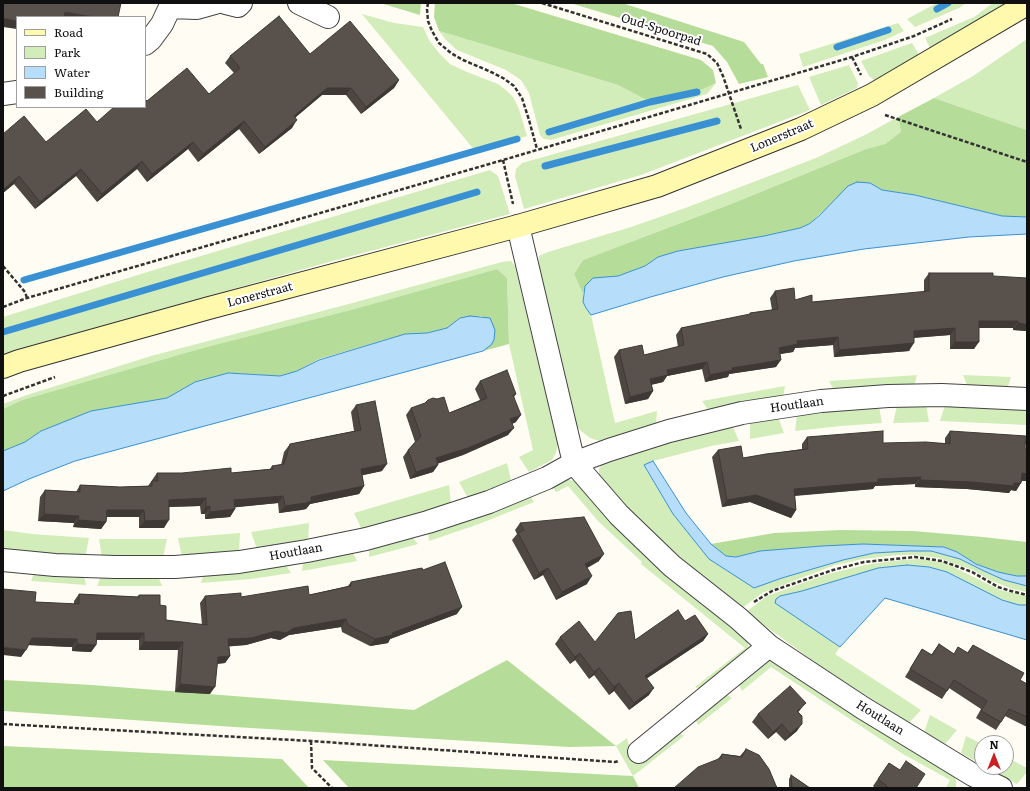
<!DOCTYPE html>
<html>
<head>
<meta charset="utf-8">
<style>
  body { margin:0 }
  #map { position:relative; width:1030px; height:791px; overflow:hidden; background:#fffdf3; font-family:Literata,serif }
  canvas { display:block }
  .frame { position:absolute; inset:0; border:4px solid #101010; pointer-events:none }
  .legend { position:absolute; left:16px; top:16px; width:130px; height:92px; box-sizing:border-box; background:#fff; border:1px solid #9f9f9f; margin:0; padding:5px 7px; list-style:none; font-size:12px; color:#101010 }
  .legend li { display:flex; align-items:center; gap:8px; height:20px }
  .legend b { width:20px; border:1px solid #9f9f9f }
  .north { position:absolute; left:974px; top:735px; width:40px; height:40px; box-sizing:border-box; background:#fff; border:1px solid #9f9f9f; border-radius:50%; rotate:0deg; font-size:11px; font-weight:700; line-height:16px; text-align:center; color:#101010 }
  .north::after { content:''; display:block; margin:auto; width:14px; height:18px; background:#c72124; clip-path:polygon(50% 0,100% 100%,50% 72%,0 100%) }
</style>
</head>
<body>
<div id="map">
<canvas width="1030" height="791"></canvas>
<div class="frame"></div>
<ul class="legend">
<li><b style="height:5px;background:#fff9ae"></b>Road</li>
<li><b style="height:11px;background:#d2ecba"></b>Park</li>
<li><b style="height:11px;background:#b6ddf9"></b>Water</li>
<li><b style="height:11px;background:#59514c"></b>Building</li>
</ul>
<div class="north">N</div>
</div>
<script>
const g = document.querySelector('canvas').getContext('2d');
g.lineJoin = 'round';
function fillPath(path, color) { g.fillStyle = color; g.fill(path, 'evenodd'); }
const poly = rows => new Path2D(rows.map(r => 'M' + r).join(''));
function strokePath(path, color, width, dash) { g.strokeStyle = color; g.lineWidth = width; g.lineCap = dash ? 'butt' : 'round'; g.setLineDash(dash || []); g.stroke(path); }
function drawText(font, color, halo, rows, align = 'center') {
  g.font = font + ' Literata,serif'; g.lineWidth = 4; g.setLineDash([]); g.textBaseline = 'middle'; g.strokeStyle = halo; g.fillStyle = color; for (const [text, x, y, turn = 0] of rows) {
    g.save(); g.translate(x, y); g.rotate((+turn || 0) * Math.PI / 180); g.textAlign = isNaN(turn) ? turn : align; if (halo) g.strokeText(text, 0, 0); g.fillText(text, 0, 0); g.restore();
  }
}
const green = poly([
  [937,3,966,3,959,8,915,27,907,19],
  [993,3,1004,3,977,23,930,48,925,38,974,17],
  [362,14,394,23,423,27,429,40,439,53,450,64,467,72,498,84,506,90,513,97,519,109,527,136,476,152],
  [898,23,904,31,885,40,803,67,799,54],
  [439,31,618,85,650,102,697,92,716,83,707,94,551,140,544,139,540,135,529,93,521,80,506,70,457,50,446,40],
  [1027,39,1027,130,934,98,973,76],
  [912,43,919,55,874,80,869,76,861,61],
  [849,65,858,83,857,88,821,105,809,77],
  [798,85,810,110,641,175,524,209,515,176,516,169,522,163],
  [898,117,901,132,885,144,866,149,731,204,583,260,574,274,583,294,583,302,586,308,591,315,615,423,657,411,656,424,599,441,590,438,581,431,574,423,538,264,539,256,548,252,631,227,688,207,816,158,865,135],
  [490,170,498,176,510,214,329,262,3,354,3,317,157,269],
  [511,261,515,266,558,444,556,453,552,460,529,472,519,457,533,450,509,344,507,278,497,269,358,308,199,349,22,400,3,409,3,404,27,395,151,356,345,305,502,262],
  [917,375,914,387,835,392,829,381],
  [963,375,1011,377,1007,389,968,387],
  [785,386,783,398,709,411,702,401],
  [926,405,929,422,893,423,897,406],
  [945,405,1026,409,1027,425,940,421],
  [879,406,882,423,841,426,795,431,797,415],
  [778,417,784,433,750,439,750,421],
  [732,425,739,441,711,446,653,461,644,466,673,514,709,559,754,588,782,578,843,560,874,553,909,551,931,551,960,559,984,571,1004,580,1027,586,1027,592,1012,589,990,580,973,570,939,558,914,555,898,555,863,559,835,565,762,593,741,609,698,575,653,534,599,477,599,469,604,460],
  [507,463,511,480,468,498,459,482],
  [564,479,575,481,743,636,748,644,749,650,706,691,695,687,745,648,641,564,642,562,598,521,568,486,556,492,552,486],
  [449,485,451,504,362,530,354,513],
  [528,493,534,502,479,524,429,541,428,531],
  [309,523,308,542,257,549,251,532],
  [3,530,32,534,89,538,85,557,20,551,3,548],
  [240,533,239,552,182,557,178,538],
  [411,536,418,544,369,557,369,547],
  [99,539,167,539,163,557,102,558],
  [352,551,357,561,302,571,303,561],
  [921,559,945,563,1000,590,1027,596,1027,605,1019,605,1002,600,947,572,929,567,907,565,878,568,802,591,780,596,775,603,840,647,835,654,921,710,909,723,819,665,746,612,767,596,828,574,865,565,901,560],
  [285,564,291,573,251,579,201,583,204,573],
  [35,571,84,575,86,585,31,581],
  [101,576,158,576,162,586,97,586],
  [770,658,954,774,956,781,956,788,946,788,950,780,903,754,771,667,742,691,737,681],
  [723,692,732,698,698,725,694,715],
  [930,715,957,730,945,744,924,733],
  [675,730,684,736,633,776,616,746,627,738,630,749,628,751,636,760],
  [966,736,982,744,982,765,961,753],
  [1006,757,1027,768,1027,772,1017,784,986,767,1006,767]
]);
const forest = poly([
  [380,3,421,3,420,15],
  [435,3,511,3,701,60,713,70,716,83,697,92,650,102,618,85,439,31,434,17],
  [570,3,622,3,744,42,761,64,763,64,768,77,739,84,727,62,713,46],
  [934,98,1027,130,1027,217,1002,216,915,195,882,190,870,183,831,204,809,224,800,228,764,236,678,251,658,257,645,266,618,276,610,278,601,278,585,286,583,294,574,274,583,260,731,204,866,149,885,144,901,132,898,117],
  [497,269,507,278,509,344,483,351,490,345,482,316,460,318,447,328,427,333,405,334,319,359,297,371,280,376,228,373,195,382,167,398,91,411,41,431,25,442,3,451,3,409,22,400,199,349,358,308],
  [841,530,913,531,983,537,1027,542,1027,576,1017,576,998,572,976,564,957,552,944,547,863,544,822,546,760,551,736,557,726,556,711,544,774,533],
  [507,660,616,746,569,747,234,727,3,711,3,680,92,685,414,710],
  [3,746,282,759,309,788,3,788],
  [323,760,633,776,639,788,349,788]
]);
const water = poly([
  [857,182,870,183,882,190,915,195,1002,216,1027,217,1027,234,969,237,864,249,794,261,723,277,654,296,591,315,586,308,583,302,585,286,593,278,618,276,645,266,658,257,678,251,764,236,800,228,809,224,819,216,848,186,857,182],
  [470,316,490,318,495,330,494,340,491,345,483,351,75,461,29,479,3,491,3,451,25,442,41,431,91,411,167,398,195,382,228,373,280,376,297,371,319,360,405,334,427,333,447,328,460,318,470,316],
  [653,461,686,513,711,544,726,556,736,557,760,551,822,546,863,544,944,547,957,552,976,564,998,572,1017,576,1027,576,1027,586,1004,580,984,571,960,559,931,551,909,551,874,553,843,560,782,578,754,588,709,559,673,514,644,465,653,461],
  [907,565,929,567,947,572,1002,600,1019,605,1027,605,1027,640,885,598,840,647,775,603,776,599,780,596,802,591,878,568,907,565]
]);
const stream = poly([
  [937,9,948,3],
  [837,47,888,30],
  [549,132,650,102,697,92],
  [545,166,717,121],
  [24,280,517,139],
  [3,332,477,192]
]);
const path = poly([
  [428,3,427,9,428,21,432,31,439,43,451,53,463,60,489,71,503,78,514,86,522,98,529,120,537,149],
  [542,3,707,54,717,63,723,76,741,129],
  [852,57,861,75],
  [885,115,1027,162],
  [503,160,513,204],
  [3,266,25,292,27,298],
  [3,307,27,298,503,160,852,57,914,36,952,19],
  [3,396,55,377],
  [754,602,772,591,833,570,864,562,915,557,942,561,956,566,972,572,998,587,1011,591,1027,595],
  [3,724,311,741,615,762,619,761],
  [311,741,312,768,332,788]
]);
const street = poly([
  [226,3,238,6,241,3],
  [299,3,328,17],
  [170,7,197,8,215,3],
  [145,44,151,39,162,24,170,7,170,3],
  [3,94,17,92],
  [518,226,574,463,619,515,672,566,738,618,769,646,863,708,919,742,973,775,1001,788],
  [3,560,55,565,115,567,175,567,239,562,307,551,366,539,428,522,489,502,547,478,574,463,609,450,669,431,742,413,821,401,888,396,942,395,1027,399],
  [639,752,769,646]
]);
const secondary = poly([
  [3,367,19,361,209,308,518,226,657,186,801,129,872,95,1027,4]
]);
const wall = poly([
  [310,54,399,80,394,88,361,114,346,95,322,95,295,118,292,128,259,154,239,129,198,162,188,149,147,182,137,169,97,202,76,176,35,209,14,184,3,193,3,134,46,142,147,101,209,94,234,73,225,63,230,56],
  [929,273,993,276,1027,331,1013,330,1013,328,979,328,974,349,950,349,950,335,914,338,909,351,834,357,833,345,795,348,793,352,780,354,776,367,729,374,728,377,705,382,702,369,667,376,663,382,651,385,653,391,648,399,625,404,614,357,619,350,644,355,678,347,676,335,681,328,749,315,750,313,772,310,770,298,775,291,795,300,812,302,924,292,924,280],
  [480,381,516,394,514,397,516,422,512,424,508,435,463,455,437,464,438,465,433,472,410,479,403,457,408,450,415,442,406,415,411,408,449,413,480,400,475,389],
  [356,405,382,471,362,475,364,486,359,494,310,504,306,509,301,510,279,513,278,503,235,507,235,509,230,517,205,519,205,514,201,514,200,506,169,507,164,528,139,528,139,517,107,517,106,522,101,529,73,527,74,523,38,521,40,497,45,490,76,492,80,485,120,487,148,486,157,473,231,473,270,469,272,466,281,465,284,452,290,444,354,431,351,412],
  [950,431,1027,449,1027,481,1022,481,1016,491,1011,490,1009,493,967,489,915,487,915,484,875,486,873,489,795,496,796,510,791,518,750,502,722,507,712,457,718,450,743,458,802,449,802,444,807,437,883,443,945,443,945,438],
  [520,523,599,561,587,568,587,584,556,600,543,575,534,580,512,540,517,534,515,530],
  [423,570,457,614,390,639,388,643,370,646,342,632,341,627,289,635,280,640,271,638,246,645,229,646,230,656,225,663,217,664,210,694,175,692,178,650,139,650,139,640,97,640,96,645,91,652,72,651,72,647,28,645,21,657,35,602,74,604,74,601,79,594,137,597,139,595,160,605,166,620,202,625,200,603,205,596,241,597,309,595,348,586,351,582],
  [685,621,708,634,703,641,647,678,649,695,629,710,614,691,609,695,594,675,589,679,575,660,570,664,555,644,560,637,595,642,635,640],
  [939,644,954,654,958,647,967,653,973,645,1020,680,1027,684,1027,727,1005,716,996,730,976,718,981,709,949,688,942,699,905,677,922,649,931,655],
  [800,710,798,712,797,731,785,741,776,732,768,739,752,722,758,714],
  [746,749,777,788,717,760,722,754,740,756],
  [889,763,916,788,875,788,873,786],
  [791,775,810,788,789,788,789,779]
]);
const shadedWall = poly([
  [65,12,95,17,61,17],
  [3,18,17,21,17,29,3,27],
  [399,80,394,88,361,114,366,107],
  [327,88,351,88,346,95,322,95,288,123,294,116],
  [297,120,292,128,259,154,265,147],
  [244,121,239,129,198,162,203,154],
  [193,142,188,149,147,182,152,174],
  [142,161,137,169,97,202,102,194],
  [81,169,76,176,35,209,40,202],
  [19,176,14,184,3,193,3,190],
  [979,321,1018,321,1013,328,974,328],
  [1018,323,1027,324,1027,331,1013,330],
  [955,328,950,335,908,338,914,331],
  [838,337,833,345,795,348,793,352,774,355,779,348,797,341],
  [955,342,979,342,974,349,950,349],
  [914,343,909,351,834,357,839,350],
  [781,360,776,367,729,374,728,377,705,382,710,375,732,368],
  [707,362,702,369,667,376,663,382,645,386,650,379,667,370],
  [653,391,648,399,625,404,630,397],
  [521,415,516,422,505,427,510,419],
  [514,428,508,435,463,455,430,466,436,458],
  [387,464,382,471,355,477,361,469],
  [438,465,433,472,410,479,416,472],
  [1022,473,1027,474,1027,481,1017,481],
  [921,477,915,484,875,486,873,489,789,496,794,489,878,479],
  [920,480,1014,483,1021,483,1016,491,1011,490,1009,493,967,489,915,487],
  [364,486,359,494,310,504,306,509,301,510,279,513,285,506,311,497],
  [756,495,796,510,791,518,750,502,722,507,727,500],
  [283,496,278,503,229,508,234,500],
  [206,498,200,506,163,507,169,500],
  [210,506,205,514,201,514,206,507],
  [235,509,230,517,205,519,210,512],
  [107,510,144,510,139,517,102,517],
  [44,514,79,516,74,523,38,521],
  [78,520,106,522,101,529,73,527],
  [169,520,164,528,139,528,145,521],
  [604,554,599,561,580,572,585,564],
  [548,568,543,575,534,580,539,573],
  [592,576,587,584,556,600,562,592],
  [462,607,457,614,390,639,388,643,370,646,375,639],
  [346,619,341,627,289,635,280,640,271,638,246,645,223,647,228,639,276,631],
  [97,633,144,633,139,640,92,640],
  [708,634,703,641,640,683,645,676],
  [32,638,77,639,72,647,27,645],
  [144,642,183,642,178,650,139,650],
  [77,644,96,645,91,652,72,651],
  [3,647,26,650,21,657,3,655],
  [580,653,575,660,570,664,575,657],
  [230,656,225,663,212,664,218,657],
  [599,668,594,675,589,679,594,672],
  [619,683,614,691,609,695,614,687],
  [180,684,215,687,210,694,175,692],
  [654,688,649,695,629,710,634,703],
  [806,703,800,710,792,718,797,711],
  [782,724,776,732,768,739,773,732],
  [802,724,797,731,785,741,790,734]
]);
const building = poly([
  [3,3,121,3,118,17,95,17,65,12,64,17,17,17,17,21,3,18,3,3],
  [279,16,310,54,350,21,399,80,366,107,351,88,327,88,294,116,297,120,265,147,244,121,203,154,193,142,152,174,142,161,102,194,81,169,40,202,19,176,3,190,3,134,24,116,46,142,86,109,97,122,114,107,145,107,145,99,147,101,187,68,209,94,240,68,230,56,279,16],
  [929,273,993,273,993,276,1027,278,1027,324,1018,323,1018,321,979,321,979,342,955,342,955,328,914,331,914,343,839,350,838,337,797,341,798,344,779,348,781,360,732,368,733,370,710,375,707,362,667,370,668,375,650,379,653,391,630,397,619,350,642,345,644,355,684,345,681,328,750,314,750,313,778,309,775,291,794,288,795,300,812,295,812,302,929,291,929,273],
  [507,370,516,394,513,395,521,415,510,419,514,428,468,448,436,458,438,465,416,472,408,450,421,436,411,408,425,403,428,400,433,398,437,399,444,397,449,413,487,398,480,381,507,370],
  [375,401,387,464,361,469,364,486,311,497,311,501,306,503,285,506,283,496,234,500,235,509,210,512,210,506,206,507,206,498,169,500,169,520,145,521,144,510,107,510,106,522,78,520,79,516,44,514,45,490,80,492,80,485,120,487,152,486,152,481,158,481,157,473,182,473,231,468,231,473,273,469,272,466,284,464,290,444,361,430,356,405,375,401],
  [883,431,883,443,926,442,950,444,950,431,1026,436,1025,448,1027,449,1027,474,1022,473,1021,483,1014,483,1014,486,972,482,920,480,921,477,878,479,878,482,794,489,796,510,756,495,727,500,718,450,741,446,743,458,766,454,808,449,807,437,883,431],
  [584,517,604,554,585,564,592,576,562,592,548,568,539,573,518,533,524,530,520,523,584,517],
  [445,562,462,607,392,633,393,635,375,639,348,625,346,619,294,628,286,633,276,631,251,638,228,639,230,656,218,657,215,687,180,684,183,642,144,642,144,633,97,633,96,645,77,644,77,639,32,638,26,650,3,647,3,589,36,592,35,602,79,604,79,594,139,597,139,595,160,595,160,605,166,606,166,620,207,625,205,596,241,593,241,597,308,586,309,595,351,586,351,582,422,568,423,570,445,562],
  [678,610,685,621,695,615,708,634,645,676,654,688,634,703,619,683,614,687,599,668,594,672,580,653,575,657,560,637,579,621,595,642,618,613,631,611,635,640,678,610],
  [939,644,954,654,958,647,968,653,973,645,1024,673,1020,680,1027,684,1027,717,1009,709,1001,722,981,711,987,701,954,680,947,691,910,669,922,649,932,655,939,644],
  [790,686,806,703,797,711,802,716,802,724,790,734,782,724,773,732,758,714,790,686],
  [746,749,759,755,769,769,777,788,674,788,698,767,721,758,722,754,742,757,746,749],
  [906,761,925,774,916,788,886,788,887,786,878,779,889,763,900,770,906,761],
  [791,775,810,788,792,788,791,775]
]);
const streetNames = [
  ["Oud-Spoorpad",661,30,17],
  ["Lonerstraat",782,136,-23],
  ["Lonerstraat",260,295,-15],
  ["Houtlaan",797,405,-8],
  ["Houtlaan",296,552,-10],
  ["Houtlaan",880,718,32]
];
fillPath(green, '#d2ecba');
fillPath(forest, '#b5dd99');
fillPath(water, '#b6ddf9');
strokePath(water, '#3990d3', 1);
strokePath(stream, '#3990d3', 7);
strokePath(street, '#434343', 24);
strokePath(secondary, '#323232', 24);
strokePath(path, '#323232', 2.5, [4, 2]);
strokePath(street, '#fff', 22);
strokePath(secondary, '#fff9ae', 22);
fillPath(wall, '#4d4641');
fillPath(shadedWall, '#3e3935');
fillPath(building, '#59514c');
strokePath(building, '#3e3935', 1);
drawText('12px', '#101010', '#fff', streetNames);
</script>
</body>
</html>
